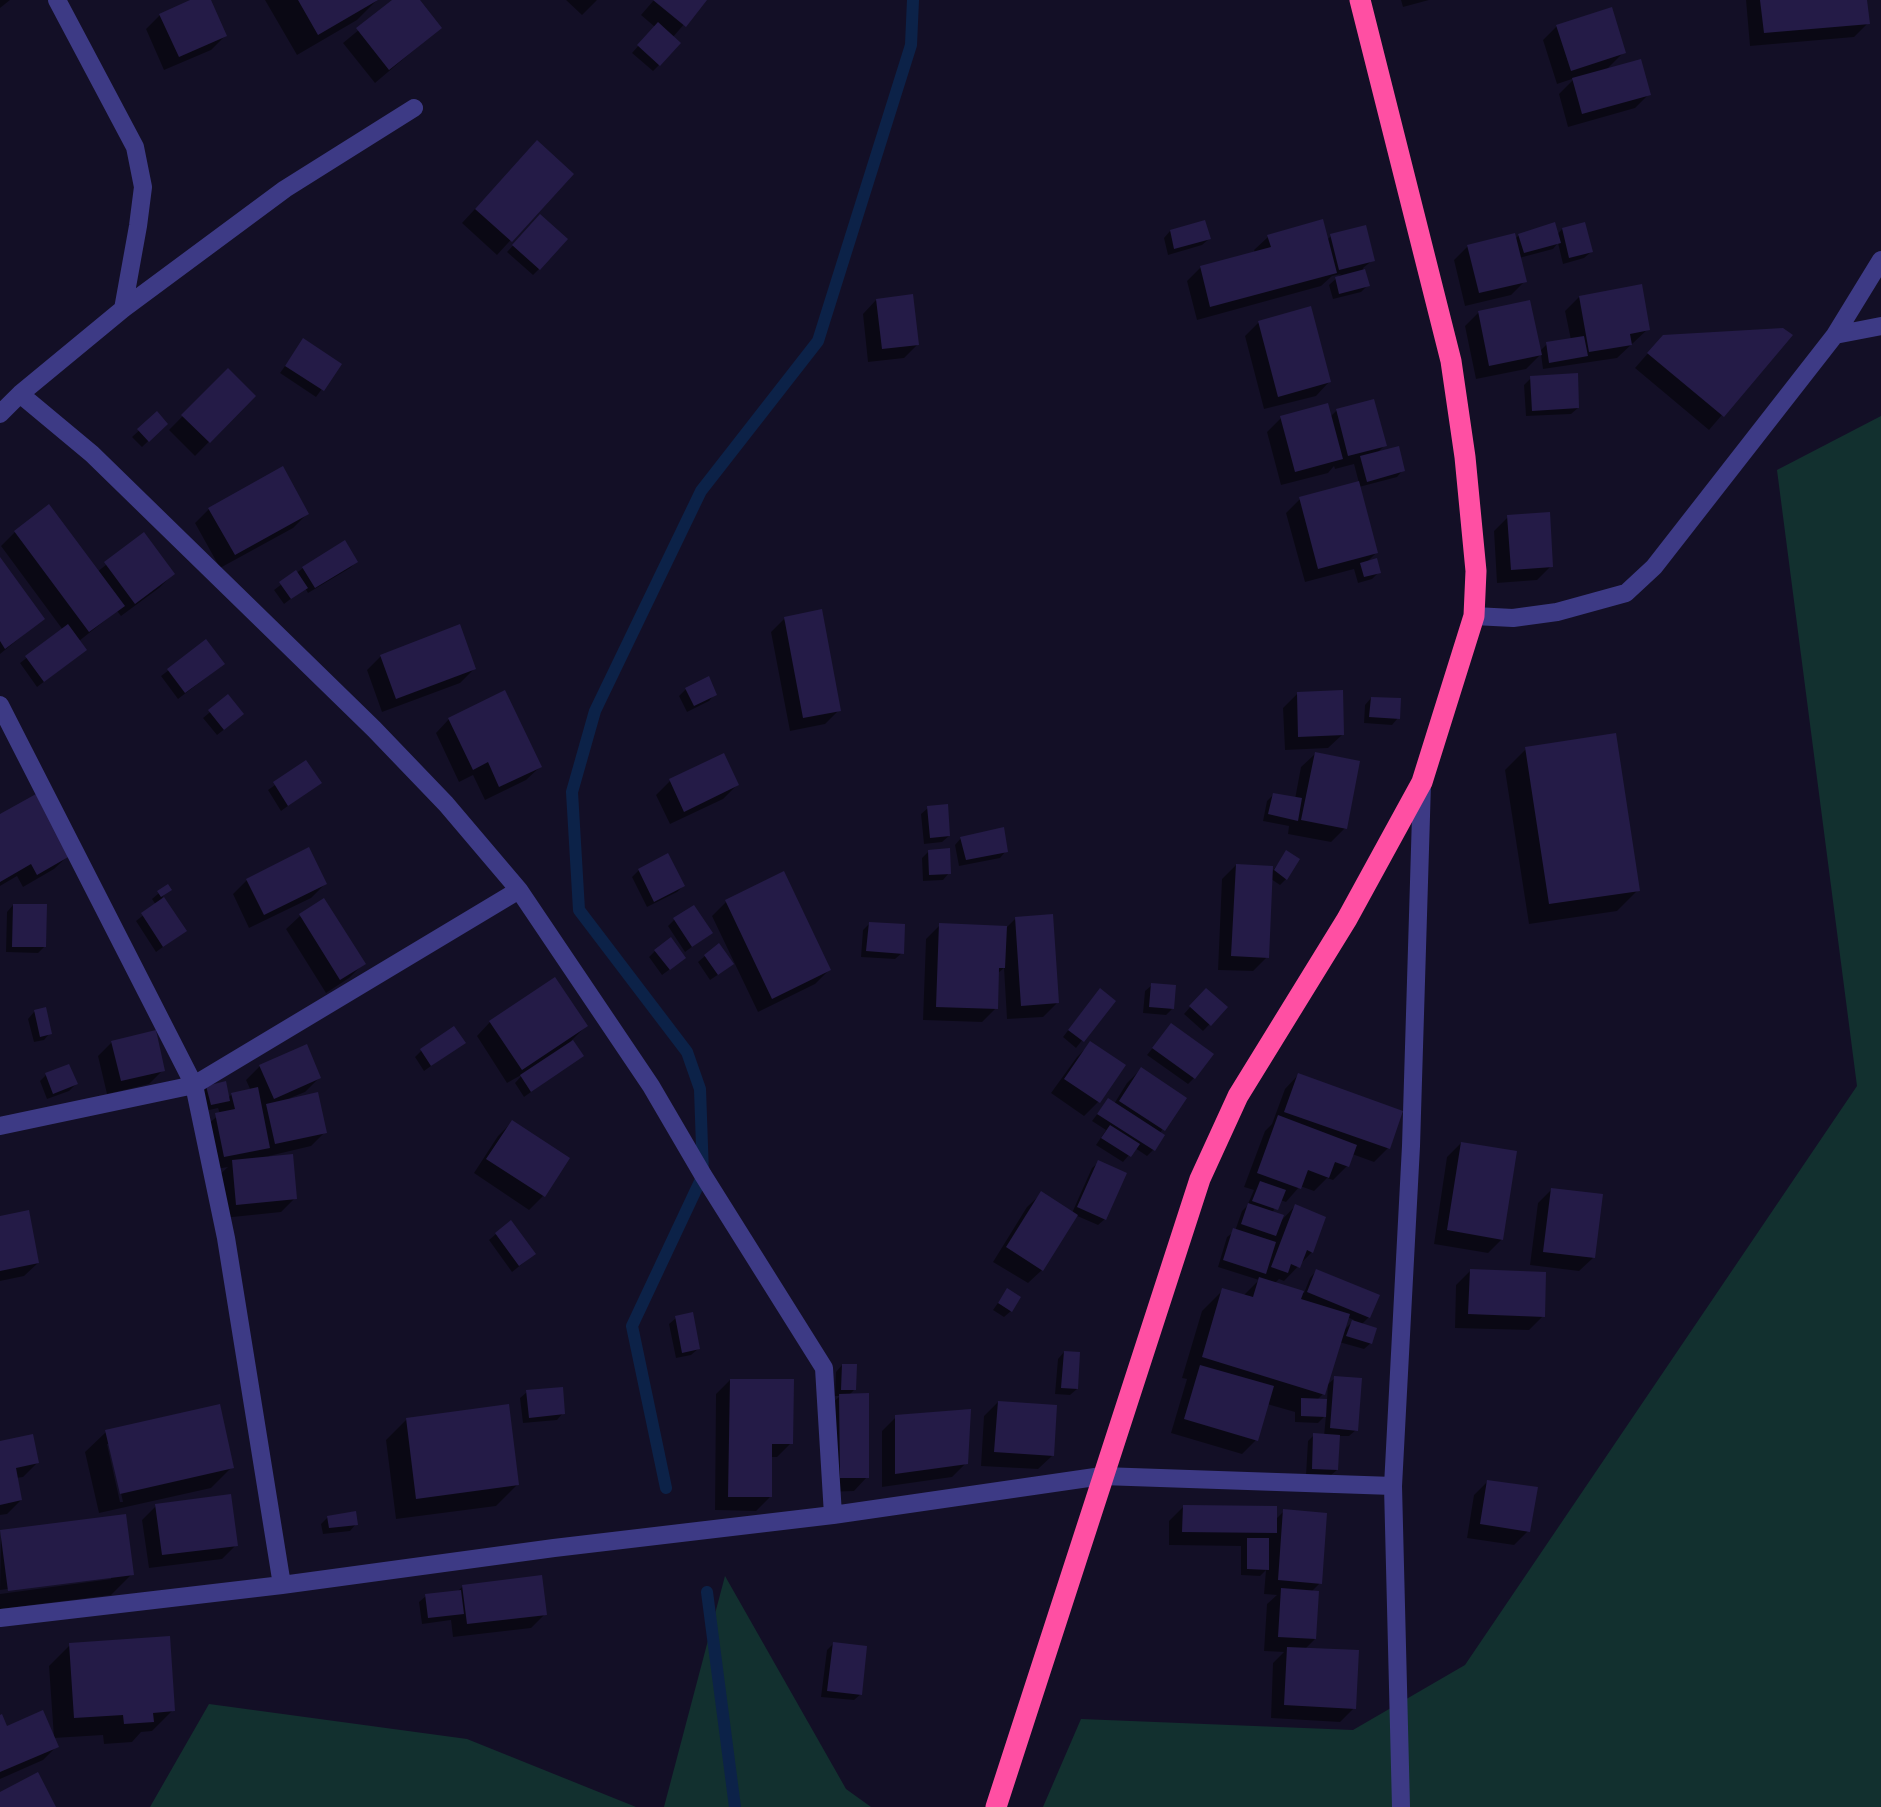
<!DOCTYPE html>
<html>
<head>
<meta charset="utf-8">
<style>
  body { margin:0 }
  canvas { display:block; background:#130f26 }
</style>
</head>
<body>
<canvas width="1881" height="1807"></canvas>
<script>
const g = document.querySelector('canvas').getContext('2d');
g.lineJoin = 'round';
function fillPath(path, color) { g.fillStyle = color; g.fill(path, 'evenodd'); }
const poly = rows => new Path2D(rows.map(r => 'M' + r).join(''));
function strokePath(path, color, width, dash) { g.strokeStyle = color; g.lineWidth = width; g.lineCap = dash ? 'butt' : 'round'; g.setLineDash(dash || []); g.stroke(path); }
const green = poly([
  [1881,416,1881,1807,1043,1807,1081,1719,1353,1730,1465,1665,1857,1086,1777,470],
  [725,1576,846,1789,871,1807,664,1807],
  [209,1704,467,1739,636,1807,150,1807]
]);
const shadow = poly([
  [0,0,10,0,0,8],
  [195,0,209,0,225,36,211,50,164,70,146,29,160,15],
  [265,0,377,0,357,20,297,55],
  [395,0,418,0,440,28,375,83,343,43],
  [566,0,597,0,582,15],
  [654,0,705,0,673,37,659,65,653,71,632,53,655,27,641,15],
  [1401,0,1429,0,1403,7],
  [1746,0,1865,0,1868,23,1854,37,1750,46],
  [1557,26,1624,52,1606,70,1649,94,1635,108,1568,127,1559,94,1575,78,1557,84,1543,40],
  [524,156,571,174,497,255,462,223],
  [534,223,539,269,533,275,507,252],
  [1562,229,1591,252,1584,258,1563,264,1558,243,1553,249,1519,258,1525,281,1511,295,1465,306,1454,260,1468,246,1514,240,1519,235,1557,235],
  [1170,231,1209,239,1202,245,1168,255,1164,238],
  [1331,236,1373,260,1363,268,1368,285,1361,292,1333,299,1329,285,1341,274,1332,276,1321,286,1197,320,1187,281,1201,267,1255,253,1254,250,1268,237,1327,240],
  [1579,297,1648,329,1617,358,1543,369,1541,354,1526,369,1476,379,1465,326,1479,312,1539,352,1547,344,1571,340,1565,311],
  [876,300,918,344,904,358,868,362,863,314],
  [1259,322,1329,382,1316,396,1264,409,1245,336],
  [1790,336,1709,430,1635,368,1649,352],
  [303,341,340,364,316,397,280,373],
  [228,370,254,396,195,456,169,430],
  [1531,378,1578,408,1571,414,1526,416,1524,385],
  [1337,410,1385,445,1376,454,1403,470,1397,477,1359,487,1376,553,1366,563,1379,572,1372,579,1358,583,1354,569,1305,582,1286,513,1300,499,1359,483,1354,464,1335,469,1334,466,1328,473,1281,485,1267,432,1281,418,1330,417],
  [157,414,166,424,142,447,132,437],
  [49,506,97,572,144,535,173,574,159,588,121,616,117,611,79,641,78,656,37,687,20,663,63,630,1,546,15,532],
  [209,509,307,514,293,528,220,568,195,523],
  [1508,517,1551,566,1537,580,1497,583,1494,531],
  [0,560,43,619,0,654],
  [356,562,350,568,308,593,305,588,284,604,274,590,303,568],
  [784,619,839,710,825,724,790,731,771,632],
  [206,642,216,670,178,699,161,676],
  [381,656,474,669,460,683,382,712,367,670],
  [686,689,715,694,709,701,687,712,679,696],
  [1297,694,1342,735,1328,748,1285,750,1283,708],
  [228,697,235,721,217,735,203,718],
  [1371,698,1398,718,1392,725,1364,723,1365,705],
  [449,719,540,767,526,780,485,800,473,775,459,782,436,733],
  [1526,749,1638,890,1617,911,1529,924,1505,770],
  [1315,754,1345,828,1331,842,1288,834,1289,826,1263,821,1267,801,1274,794,1295,799,1301,767],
  [306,763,319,783,281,811,268,790],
  [670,781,737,785,723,799,670,824,656,795],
  [928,808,949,836,942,842,924,844,921,814],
  [0,816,68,856,54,869,23,887,17,876,0,886],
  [961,838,1006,851,1000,858,959,866,955,845],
  [929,851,949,873,943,880,923,881,922,858],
  [1287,852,1286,879,1280,885,1271,879,1267,957,1253,971,1218,970,1222,879,1236,865,1271,873],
  [639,870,683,886,677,892,647,907,632,877],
  [247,880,325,884,311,898,249,928,233,894],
  [170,889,162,897,185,931,156,952,136,921,156,905,152,899,159,893],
  [726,902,829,970,815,984,758,1012,712,916],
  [13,905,45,946,38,953,6,952,7,912],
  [300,916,363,964,349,978,326,993,286,929],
  [675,919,711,933,685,952,668,926],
  [1015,919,1057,1003,1043,1017,1007,1019,1004,968,997,974,996,1008,982,1022,923,1020,926,939,940,925,1007,927],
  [869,924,902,953,895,959,861,957,863,930],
  [655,951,677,964,662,975,649,957],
  [705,956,725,970,710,980,698,962],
  [1152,985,1172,1009,1166,1015,1143,1013,1145,991],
  [1200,996,1226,1007,1203,1031,1184,1014],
  [1094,997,1113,1001,1076,1048,1063,1037],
  [44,1010,50,1033,44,1040,34,1042,28,1019,34,1012],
  [490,1022,586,1026,571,1041,581,1056,524,1097,515,1083,523,1074,507,1083,477,1036],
  [1171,1025,1194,1078,1188,1084,1147,1055],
  [112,1042,163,1070,149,1084,107,1094,98,1056],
  [463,1043,424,1071,415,1057,421,1051],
  [1091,1043,1123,1066,1098,1102,1084,1116,1051,1093,1077,1057],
  [260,1066,319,1078,305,1092,290,1098,325,1132,311,1146,269,1156,295,1198,281,1212,223,1218,218,1176,228,1167,211,1170,202,1129,220,1114,218,1108,205,1111,200,1094,207,1087,228,1098,232,1094,251,1091,246,1080],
  [1141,1069,1184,1098,1160,1133,1153,1150,1147,1156,1135,1148,1123,1162,1096,1145,1106,1130,1092,1121,1108,1100,1114,1104,1127,1083],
  [46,1075,76,1084,69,1091,47,1099,40,1081],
  [1298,1075,1388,1148,1374,1162,1352,1154,1347,1166,1333,1180,1327,1178,1314,1191,1300,1186,1286,1202,1280,1200,1272,1213,1279,1223,1295,1206,1312,1252,1284,1281,1279,1279,1274,1284,1304,1293,1310,1278,1316,1271,1369,1317,1361,1325,1371,1343,1364,1349,1339,1342,1323,1394,1317,1400,1327,1401,1328,1384,1335,1378,1356,1430,1349,1436,1338,1436,1337,1470,1330,1476,1306,1475,1308,1441,1314,1435,1324,1436,1326,1415,1318,1423,1295,1422,1295,1412,1267,1404,1256,1440,1242,1454,1171,1433,1187,1379,1182,1378,1202,1311,1223,1290,1243,1296,1259,1280,1218,1267,1227,1237,1235,1231,1242,1211,1247,1206,1254,1190,1244,1187,1265,1131,1272,1124,1285,1089],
  [1347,1317,1354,1320,1342,1332],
  [512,1122,543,1196,529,1210,474,1173,498,1136],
  [1461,1143,1502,1239,1488,1253,1434,1244,1447,1157],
  [1099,1162,1105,1219,1098,1225,1075,1215,1042,1270,1028,1283,993,1262,1027,1207,1041,1194,1072,1213,1092,1168],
  [1552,1189,1593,1258,1579,1271,1530,1265,1538,1203],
  [0,1217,38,1263,24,1276,0,1281],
  [496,1234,527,1260,512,1272,489,1240],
  [1470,1271,1543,1316,1529,1330,1455,1328,1456,1285],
  [1007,1290,1011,1311,1004,1317,993,1310],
  [676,1318,698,1349,691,1355,676,1358,669,1324],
  [1064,1352,1077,1389,1070,1395,1055,1394,1058,1359],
  [842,1365,854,1390,849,1395,867,1477,854,1491,827,1492,826,1409,840,1396,835,1396,836,1372],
  [730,1380,791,1443,777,1457,770,1457,770,1497,756,1511,715,1510,716,1394],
  [527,1392,563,1413,557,1420,523,1423,520,1398],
  [998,1402,1052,1456,1038,1469,981,1466,984,1416],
  [896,1417,966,1463,952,1477,882,1487,882,1431],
  [407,1419,517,1485,496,1506,396,1519,386,1440],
  [106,1432,232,1467,211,1488,99,1513,85,1452],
  [107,1444,110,1444,123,1502,120,1502],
  [0,1443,37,1463,23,1477,16,1478,21,1500,7,1514,0,1515],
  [1488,1481,1528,1531,1514,1545,1467,1538,1474,1495],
  [156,1506,236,1545,222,1559,149,1568,142,1520],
  [1183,1507,1275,1520,1284,1511,1320,1583,1311,1592,1315,1639,1304,1650,1354,1708,1340,1722,1271,1718,1273,1663,1284,1652,1264,1651,1267,1604,1277,1595,1264,1594,1266,1570,1260,1576,1241,1575,1241,1546,1169,1545,1169,1521],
  [328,1517,356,1524,350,1531,323,1534,321,1524],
  [1,1532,132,1574,111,1595,0,1609,0,1594,111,1579,111,1576,0,1590],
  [463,1586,545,1614,531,1628,453,1637,451,1620,422,1624,419,1602,426,1596,457,1592],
  [833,1644,861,1694,854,1700,821,1697,827,1650],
  [70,1645,173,1710,152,1731,141,1732,132,1742,104,1744,103,1735,54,1738,49,1666],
  [0,1717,6,1728,57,1746,43,1760,0,1779]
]);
const stream = poly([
  [666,1488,632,1326,703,1175,700,1089,687,1052,579,910,572,792,595,711,701,491,818,341,911,45,913,0],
  [707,1592,735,1807]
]);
const building = poly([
  [190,0,211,0,227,36,179,57,159,14],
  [298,0,378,0,318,35],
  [392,0,420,0,442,28,389,70,356,28],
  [653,0,707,0,686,27],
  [1760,0,1867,0,1870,24,1764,33],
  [1612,7,1626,53,1571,71,1556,25],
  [658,22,681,43,660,66,637,45],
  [1641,59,1651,95,1582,114,1572,78],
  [537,140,574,174,512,242,475,209],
  [540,214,568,239,540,270,512,245],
  [1323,219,1337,273,1210,307,1200,266,1271,247,1267,235],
  [1205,220,1211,239,1174,249,1170,230],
  [1555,222,1561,243,1524,253,1518,234],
  [1585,222,1593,252,1569,258,1562,228],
  [1366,225,1375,261,1339,270,1330,234],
  [1515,233,1527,282,1479,293,1467,245],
  [1365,269,1370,286,1339,294,1335,277],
  [1642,284,1650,330,1630,334,1632,345,1589,352,1579,296],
  [913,294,919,345,882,349,876,299],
  [1530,300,1542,355,1489,366,1478,311],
  [1311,306,1331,382,1278,397,1258,321],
  [1783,328,1793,335,1724,417,1647,353,1663,335],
  [1584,336,1588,356,1549,363,1546,342],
  [303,338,342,364,324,391,285,366],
  [228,368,256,396,210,443,181,415],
  [1578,373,1579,408,1532,411,1530,376],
  [1374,399,1387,446,1348,456,1336,409],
  [1328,403,1343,459,1295,472,1280,416],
  [157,411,168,424,149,442,137,429],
  [1399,446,1405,471,1367,482,1360,456],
  [283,466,309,514,235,555,208,508],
  [1359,481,1378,553,1318,569,1299,497],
  [49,504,125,606,89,632,14,531],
  [1550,512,1553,567,1511,570,1507,515],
  [144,532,175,574,135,604,104,562],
  [345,540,358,562,315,588,302,567],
  [0,557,45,619,5,649,0,641],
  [1377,558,1381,573,1364,577,1360,563],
  [296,570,308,588,291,599,279,582],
  [822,609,841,711,803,718,784,617],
  [68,624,87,650,44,682,25,656],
  [460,624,476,669,396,699,380,655],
  [206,639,225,664,185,693,167,669],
  [709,676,717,695,694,706,685,688],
  [505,690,542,767,499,787,488,762,473,770,448,718],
  [1343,690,1344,735,1298,737,1297,692],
  [228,694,244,714,224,730,208,710],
  [1371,697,1401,698,1400,719,1369,717],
  [1616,733,1640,891,1549,904,1525,747],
  [1315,752,1360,761,1347,829,1301,820],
  [724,753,739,785,684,812,669,779],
  [306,760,322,783,288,806,273,782],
  [1273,793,1302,798,1298,821,1268,814],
  [36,794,70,856,37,875,31,864,0,882,0,814],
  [948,804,950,836,930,838,927,806],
  [1004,827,1008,852,966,860,960,837],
  [309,847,327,884,264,915,246,879],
  [950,848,951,874,929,875,928,850],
  [1286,850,1300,859,1287,880,1274,870],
  [668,853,685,886,654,902,638,869],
  [1236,864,1273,866,1269,958,1231,956],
  [784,871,831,970,772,999,725,900],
  [168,884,172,890,161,897,157,891],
  [164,897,187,931,163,947,141,913],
  [324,898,366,964,340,980,299,914],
  [13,904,47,904,46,947,12,947],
  [694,905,713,933,692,947,673,918],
  [1053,914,1059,1003,1021,1006,1015,917],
  [869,922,905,924,904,954,866,951],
  [939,923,1007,926,1005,968,999,968,998,1009,936,1007],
  [671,937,686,958,670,970,654,950],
  [719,943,734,964,718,975,704,955],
  [555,977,588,1026,522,1070,489,1021],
  [1151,983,1176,985,1174,1009,1149,1007],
  [1100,988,1116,1001,1084,1042,1068,1030],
  [1206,988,1228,1007,1211,1026,1189,1006],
  [46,1007,52,1034,40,1037,34,1010],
  [1171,1023,1214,1054,1195,1079,1152,1048],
  [454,1026,466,1043,431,1066,420,1049],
  [156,1030,165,1071,121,1081,111,1041],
  [573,1040,584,1056,531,1092,520,1075],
  [1090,1041,1126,1065,1100,1103,1064,1079],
  [307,1044,321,1078,274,1099,259,1065],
  [69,1064,78,1084,53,1094,45,1073],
  [1141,1067,1187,1098,1165,1131,1119,1101],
  [1298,1073,1403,1111,1390,1149,1284,1112],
  [226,1081,230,1101,211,1105,206,1086],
  [258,1087,270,1148,224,1157,215,1113,235,1109,231,1093],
  [318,1092,327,1133,275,1144,266,1104],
  [1108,1098,1165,1135,1155,1151,1097,1114],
  [1278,1115,1357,1145,1349,1167,1335,1162,1329,1178,1308,1170,1301,1189,1257,1173],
  [512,1120,570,1158,545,1197,486,1159],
  [1110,1125,1140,1144,1131,1157,1101,1138],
  [1461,1142,1517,1151,1503,1240,1447,1230],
  [293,1154,297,1199,236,1205,232,1160],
  [1098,1160,1127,1173,1106,1220,1077,1207],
  [1260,1181,1286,1190,1278,1210,1252,1201],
  [1551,1188,1603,1194,1595,1258,1543,1252],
  [1041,1191,1078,1215,1043,1271,1006,1247],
  [1248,1203,1284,1215,1276,1236,1241,1224],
  [1295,1204,1326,1217,1313,1253,1307,1250,1300,1268,1291,1264,1288,1273,1271,1267],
  [29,1210,39,1263,0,1271,0,1216],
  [511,1220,536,1254,519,1266,495,1233],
  [1233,1228,1276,1242,1266,1274,1223,1260],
  [1316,1269,1380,1295,1370,1318,1307,1292],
  [1470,1269,1546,1272,1545,1317,1468,1314],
  [1259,1277,1304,1291,1301,1299,1350,1314,1325,1395,1202,1357,1222,1288,1253,1297],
  [1007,1288,1021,1297,1012,1312,998,1303],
  [693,1312,700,1349,682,1353,675,1316],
  [1352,1320,1377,1328,1372,1344,1346,1336],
  [1064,1351,1080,1352,1078,1389,1061,1388],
  [842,1364,857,1364,856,1390,841,1390],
  [1200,1365,1274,1386,1258,1441,1184,1419],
  [1334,1376,1362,1378,1358,1431,1330,1428],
  [730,1379,794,1379,793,1444,772,1444,772,1497,728,1497],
  [563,1387,565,1414,529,1418,526,1390],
  [869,1393,869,1478,840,1478,839,1394],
  [1301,1398,1327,1399,1326,1417,1301,1416],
  [998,1401,1057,1405,1054,1456,994,1452],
  [220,1404,234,1468,120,1494,105,1430],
  [509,1404,519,1485,416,1499,406,1418],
  [971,1409,968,1464,895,1474,895,1415],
  [1313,1433,1340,1435,1338,1470,1312,1469],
  [33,1434,39,1463,16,1468,22,1500,0,1505,0,1441],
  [1487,1480,1538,1487,1530,1532,1480,1524],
  [231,1494,238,1546,162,1555,155,1504],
  [1183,1505,1277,1506,1277,1533,1182,1532],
  [1283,1509,1327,1513,1322,1584,1278,1580],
  [356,1511,358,1525,329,1528,327,1516],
  [126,1514,134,1575,8,1591,0,1530],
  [1247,1538,1269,1538,1269,1570,1247,1569],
  [542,1575,547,1615,467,1624,462,1585],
  [1281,1588,1319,1591,1316,1639,1278,1637],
  [461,1590,464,1614,428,1618,425,1594],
  [170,1636,175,1711,153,1713,154,1722,124,1724,123,1715,74,1718,69,1643],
  [833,1642,867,1646,862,1695,827,1691],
  [1287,1647,1359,1650,1356,1709,1284,1705],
  [43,1710,59,1747,0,1772,0,1715,2,1714,7,1726],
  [38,1772,56,1807,0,1807,0,1792]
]);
const street = poly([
  [57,0,135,147,143,187,138,226,123,309],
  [1835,335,1881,326],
  [20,394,123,309,285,189,414,108],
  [0,414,20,394,92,454,374,729,446,804,519,890,651,1086,703,1175,824,1368,833,1515],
  [1474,616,1513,618,1557,612,1626,593,1654,567,1835,335,1881,260],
  [0,705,194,1085,226,1238,282,1585],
  [0,1126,194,1085,519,890],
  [1393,1486,1411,1146,1422,783],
  [0,1618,282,1585,554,1548,833,1515,1102,1476,1393,1486,1401,1807]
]);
const highway = poly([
  [996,1807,1200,1179,1238,1096,1347,919,1422,782,1474,616,1476,571,1465,457,1451,361,1360,0]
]);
fillPath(green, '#12302f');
fillPath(shadow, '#0007');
strokePath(stream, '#0c2248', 12);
fillPath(building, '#241b47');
strokePath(street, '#3d3a85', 18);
strokePath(highway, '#ff4fa3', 21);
</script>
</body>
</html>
